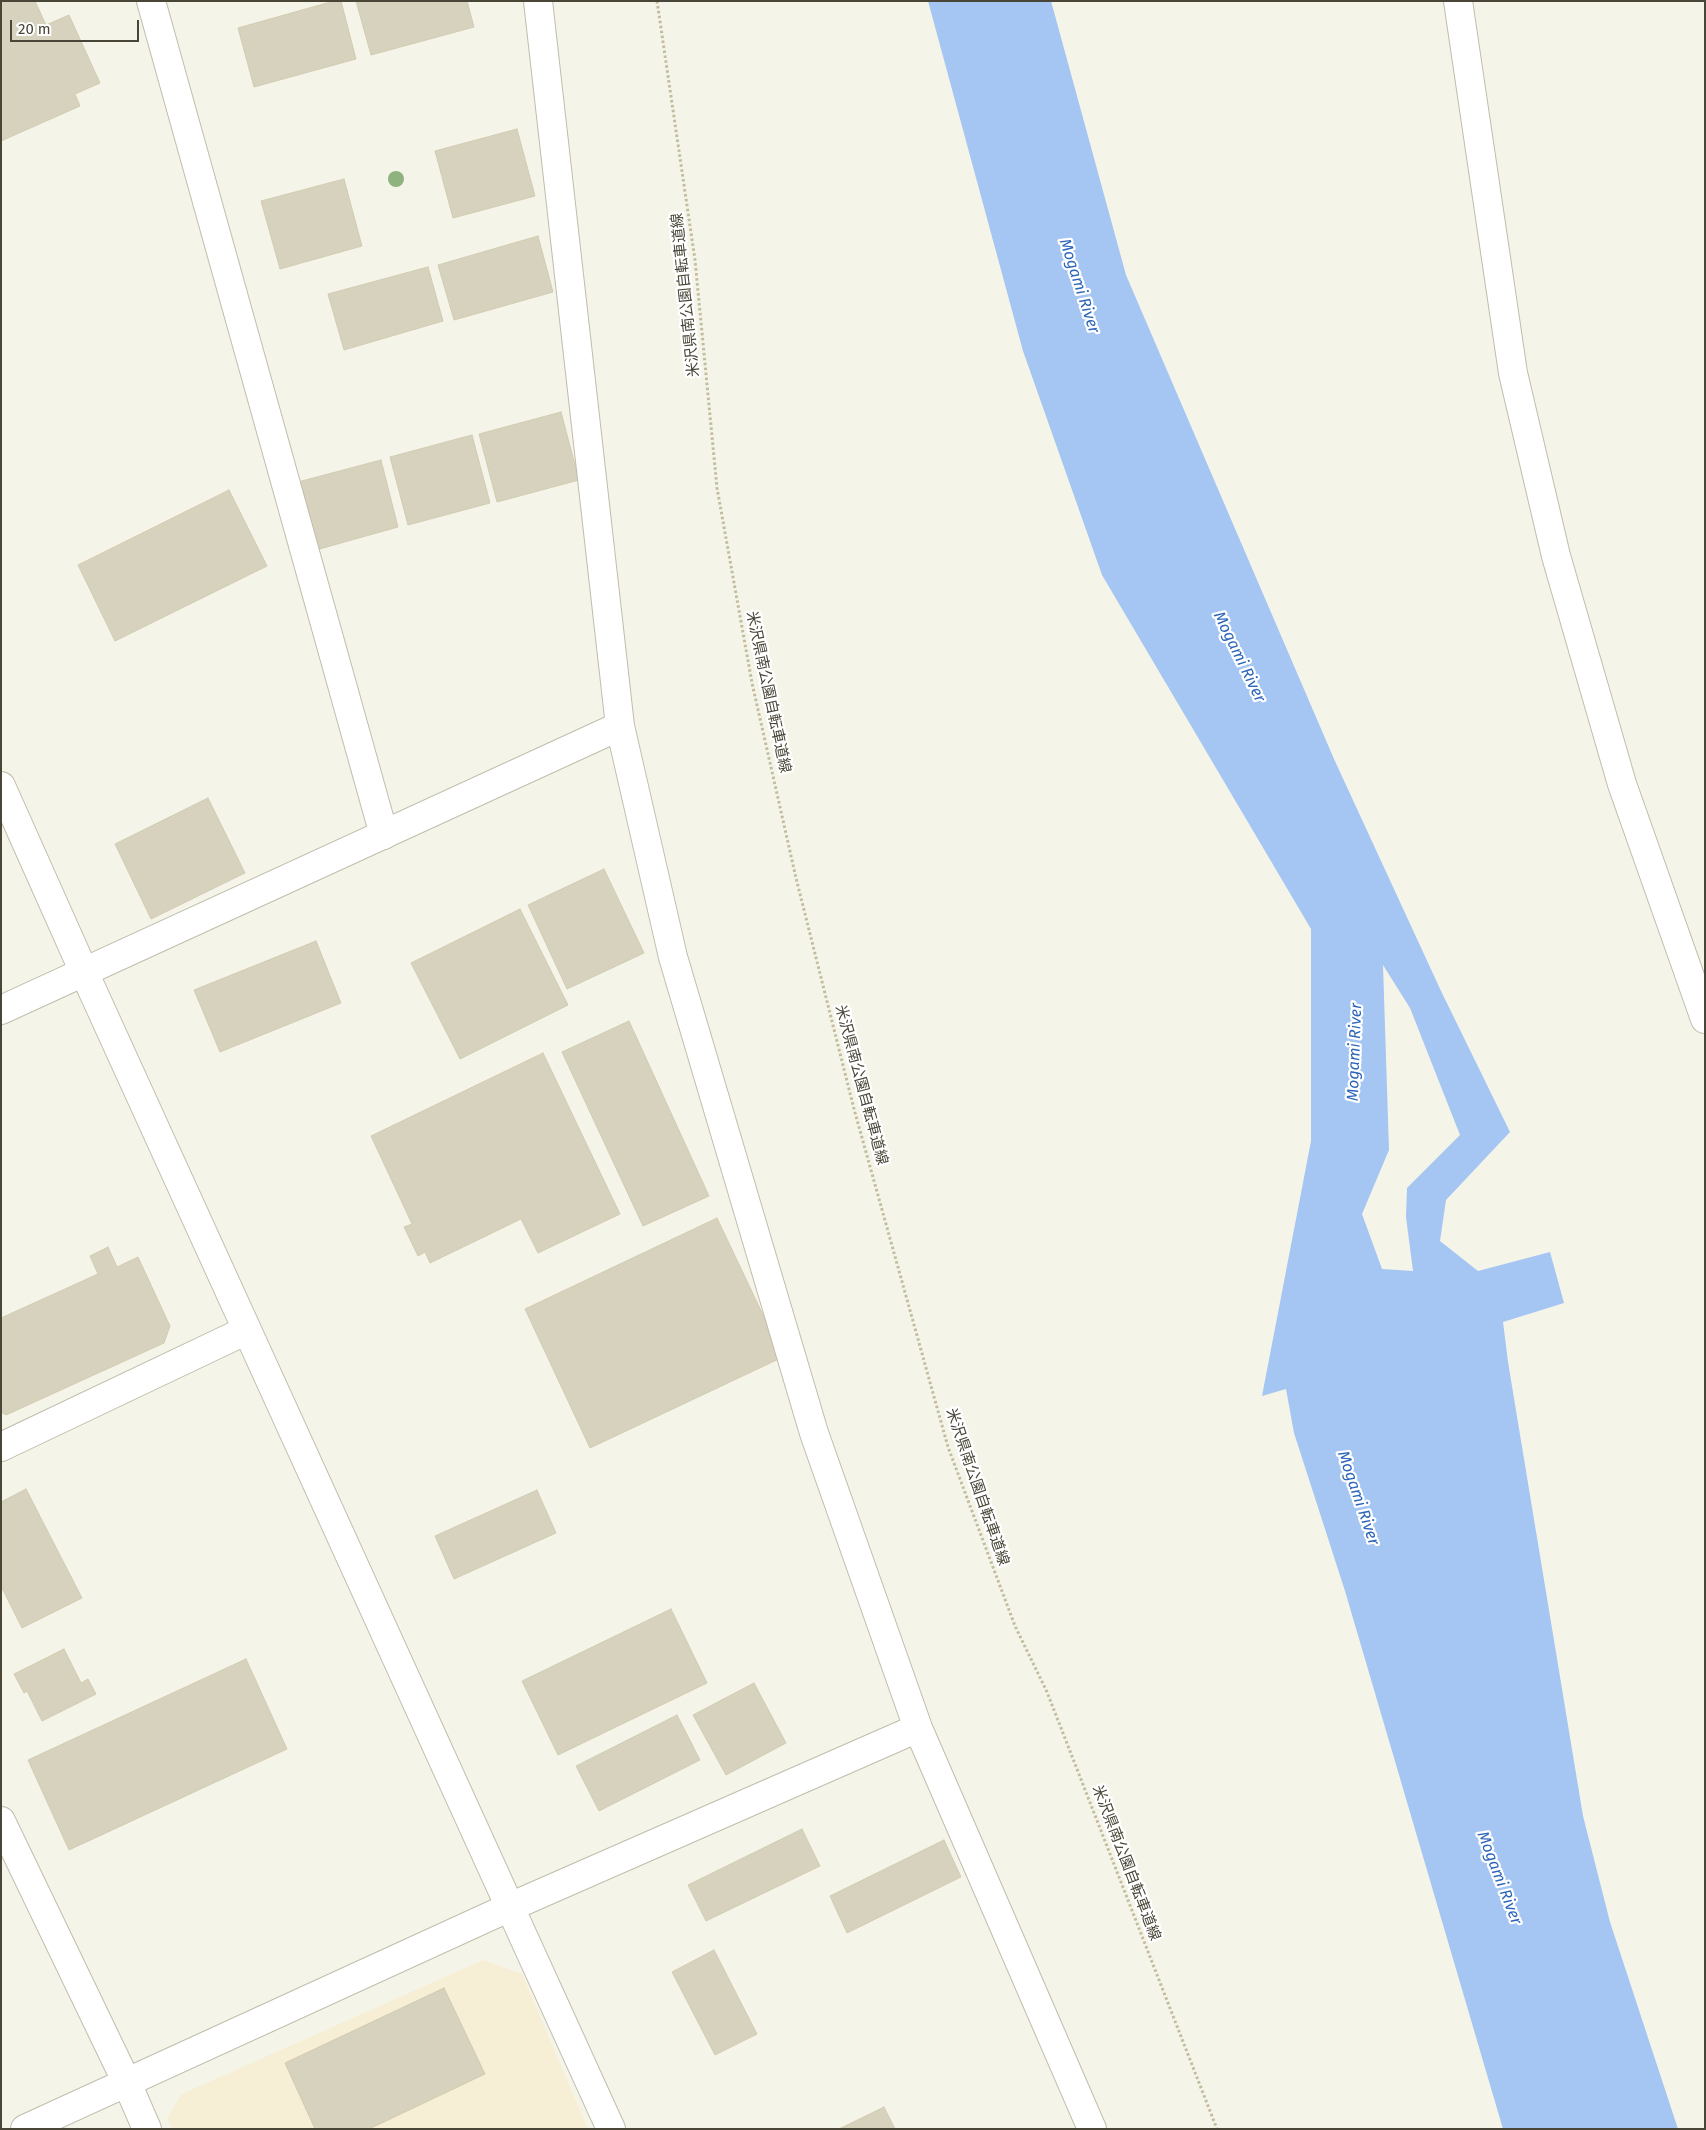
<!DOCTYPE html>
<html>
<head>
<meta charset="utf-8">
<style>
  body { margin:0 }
  #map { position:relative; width:1706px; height:2130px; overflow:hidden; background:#f5f4e9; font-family:"Fira Sans",sans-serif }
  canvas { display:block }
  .frame { position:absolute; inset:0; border:2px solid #494537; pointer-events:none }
  .scale { position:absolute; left:10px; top:20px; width:129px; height:22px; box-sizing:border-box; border:2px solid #494537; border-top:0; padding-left:6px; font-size:15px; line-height:18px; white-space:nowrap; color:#494537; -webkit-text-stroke:4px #fff; paint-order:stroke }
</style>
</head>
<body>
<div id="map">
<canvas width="1706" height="2130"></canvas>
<div class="frame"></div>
<div class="scale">20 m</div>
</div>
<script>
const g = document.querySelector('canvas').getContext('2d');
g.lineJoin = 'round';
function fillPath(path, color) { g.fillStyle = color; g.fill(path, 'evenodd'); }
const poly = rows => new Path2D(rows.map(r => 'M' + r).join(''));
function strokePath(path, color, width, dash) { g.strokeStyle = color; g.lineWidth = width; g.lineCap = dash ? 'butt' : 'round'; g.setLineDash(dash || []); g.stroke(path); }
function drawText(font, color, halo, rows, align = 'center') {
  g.font = font + ' "Fira Sans","Noto Sans JP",sans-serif'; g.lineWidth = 4.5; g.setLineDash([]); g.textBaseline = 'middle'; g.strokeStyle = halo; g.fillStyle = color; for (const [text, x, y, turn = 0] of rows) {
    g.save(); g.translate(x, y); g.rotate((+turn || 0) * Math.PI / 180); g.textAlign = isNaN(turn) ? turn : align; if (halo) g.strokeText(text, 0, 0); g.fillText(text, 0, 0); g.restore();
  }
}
const commercial = poly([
  [483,1960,522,1974,588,2129,172,2129,167,2118,182,2094]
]);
const water = poly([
  [928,1,1051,1,1126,275,1334,759,1441,991,1510,1132,1446,1200,1440,1241,1478,1271,1550,1252,1564,1303,1503,1322,1508,1362,1583,1816,1610,1922,1678,2129,1503,2129,1345,1591,1294,1433,1286,1389,1262,1396,1311,1141,1311,929,1102,575,1023,351],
  [1383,965,1410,1008,1460,1135,1407,1188,1406,1217,1413,1271,1382,1269,1362,1214,1389,1150]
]);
const building = poly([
  [1,1,35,1,46,25,69,15,100,83,75,94,80,106,1,141,1,1],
  [334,1,341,1,356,59,254,87,238,28,334,1],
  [356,1,467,1,474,27,371,55,356,1],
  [517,129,535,196,453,218,435,151,517,129],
  [344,179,362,246,280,269,261,201,344,179],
  [538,236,553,292,454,320,438,265,538,236],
  [428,267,443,321,344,350,328,294,428,267],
  [561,412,579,480,497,502,479,434,561,412],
  [472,435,490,503,408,525,390,457,472,435],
  [381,460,398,527,316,550,298,482,381,460],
  [229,490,267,566,115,641,78,565,229,490],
  [208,798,245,873,151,919,115,844,208,798],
  [604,869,644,953,567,989,528,905,604,869],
  [520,909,568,1005,460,1059,411,963,520,909],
  [316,941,341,1003,220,1052,194,990,316,941],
  [629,1021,709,1196,643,1226,562,1052,629,1021],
  [543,1053,620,1214,538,1253,521,1219,430,1263,425,1252,418,1256,404,1227,412,1224,371,1136,543,1053],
  [717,1218,783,1357,590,1448,525,1309,717,1218],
  [108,1247,117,1267,138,1257,170,1326,164,1343,6,1415,1,1412,1,1318,98,1274,90,1256,108,1247],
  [26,1489,82,1598,22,1628,1,1586,1,1502,26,1489],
  [537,1490,556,1533,454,1579,435,1536,537,1490],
  [671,1609,707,1683,558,1755,522,1681,671,1609],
  [64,1649,81,1683,88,1679,96,1694,42,1721,27,1691,24,1693,14,1674,64,1649],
  [246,1659,287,1749,69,1850,28,1760,246,1659],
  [754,1683,786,1743,726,1775,693,1715,754,1683],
  [677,1715,700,1760,599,1811,576,1766,677,1715],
  [802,1829,820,1866,706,1921,688,1885,802,1829],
  [944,1840,961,1877,847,1933,830,1896,944,1840],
  [714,1950,757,2034,715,2055,672,1972,714,1950],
  [444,1988,485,2074,369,2129,315,2129,285,2063,444,1988],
  [884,2107,895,2129,839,2129,884,2107]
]);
const path = poly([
  [657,1,695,260,717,488,752,683,796,878,854,1109,948,1447,1015,1626,1047,1692,1217,2129]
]);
const minor = poly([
  [151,1,384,835],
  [538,1,620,726,673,957,814,1433,918,1728,1092,2129],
  [1458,1,1513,373,1556,556,1622,784,1705,1019],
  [1,786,84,972,611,2129],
  [1,1010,620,726],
  [1,1447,247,1330],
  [1,1821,127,2083,147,2129],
  [25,2129,510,1907,918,1728]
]);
const trees = [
  [396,179]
];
const streetNames = [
  ["米沢県南公園自転車道線",686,295,-96],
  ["米沢県南公園自転車道線",768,692,78],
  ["米沢県南公園自転車道線",861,1085,75],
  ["米沢県南公園自転車道線",977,1487,71],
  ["米沢県南公園自転車道線",1126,1863,69]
];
const waterNames = [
  ["Mogami River",1079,286,72],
  ["Mogami River",1239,657,64],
  ["Mogami River",1355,1052,-88],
  ["Mogami River",1358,1498,71],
  ["Mogami River",1499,1878,69]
];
fillPath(commercial, '#f7efd5');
fillPath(water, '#a5c5f3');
fillPath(building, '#d7d2be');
strokePath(building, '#d2cbb1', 1);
strokePath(minor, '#c1bdab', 30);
strokePath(path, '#c3bc9c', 3, [2.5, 2.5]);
strokePath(minor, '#fff', 28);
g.fillStyle = '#8eb37f';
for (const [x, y] of trees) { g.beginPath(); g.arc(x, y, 8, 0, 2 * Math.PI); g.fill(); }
drawText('15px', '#494537', '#fff', streetNames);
drawText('italic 16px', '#2c65ba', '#fff', waterNames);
</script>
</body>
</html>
